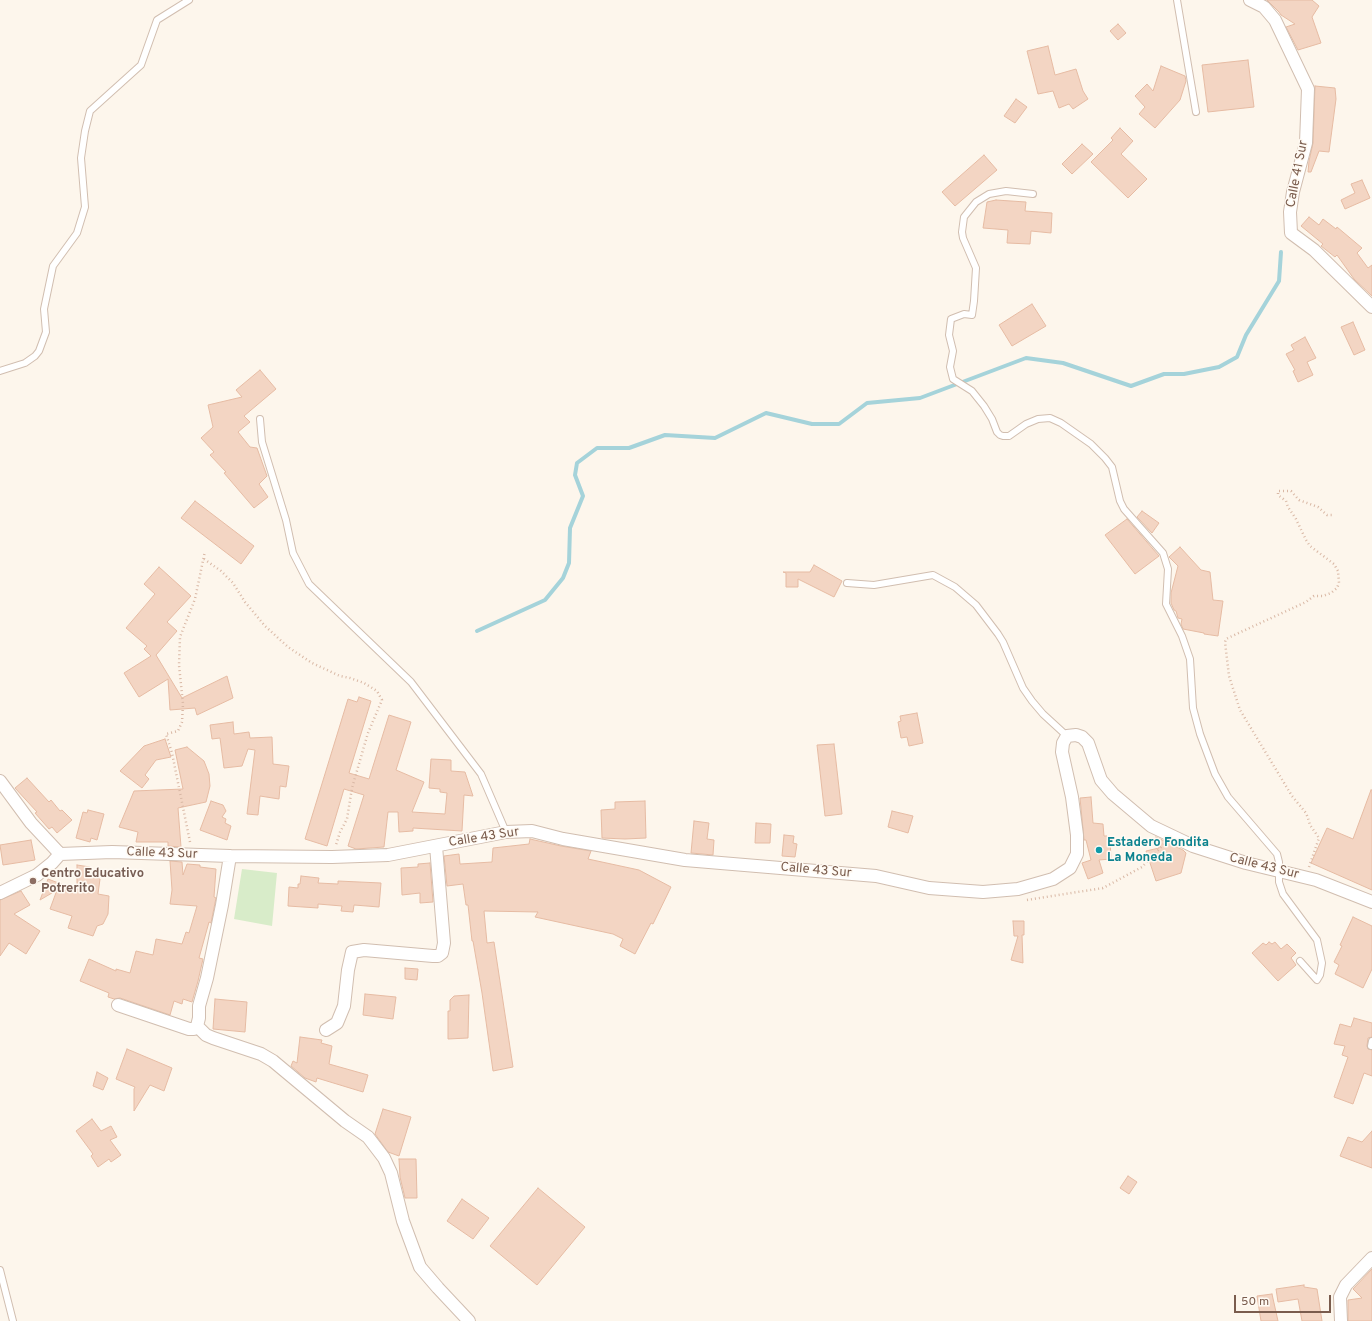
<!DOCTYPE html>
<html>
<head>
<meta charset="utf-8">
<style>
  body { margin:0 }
  #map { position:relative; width:1372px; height:1321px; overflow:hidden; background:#fdf6ec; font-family:Overpass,sans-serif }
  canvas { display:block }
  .scale { position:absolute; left:1234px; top:1295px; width:97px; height:18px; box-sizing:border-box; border:2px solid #7a5c4d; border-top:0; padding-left:5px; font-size:12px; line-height:14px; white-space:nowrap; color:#7a5c4d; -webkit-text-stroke:3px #fffaf3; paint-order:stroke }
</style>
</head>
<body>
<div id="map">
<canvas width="1372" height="1321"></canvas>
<div class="scale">50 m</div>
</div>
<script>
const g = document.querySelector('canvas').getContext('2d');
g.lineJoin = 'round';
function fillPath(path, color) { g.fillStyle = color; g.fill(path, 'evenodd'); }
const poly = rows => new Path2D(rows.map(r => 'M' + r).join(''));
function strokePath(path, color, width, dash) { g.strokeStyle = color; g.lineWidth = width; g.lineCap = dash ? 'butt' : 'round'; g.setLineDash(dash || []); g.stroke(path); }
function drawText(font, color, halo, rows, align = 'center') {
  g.font = font + ' Overpass,sans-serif'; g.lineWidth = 3; g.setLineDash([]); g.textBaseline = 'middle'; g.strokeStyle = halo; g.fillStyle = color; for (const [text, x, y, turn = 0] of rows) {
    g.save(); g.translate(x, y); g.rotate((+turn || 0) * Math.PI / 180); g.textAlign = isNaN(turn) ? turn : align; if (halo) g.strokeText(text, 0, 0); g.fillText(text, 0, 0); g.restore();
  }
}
const green = poly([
  [242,869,277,873,272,926,234,919]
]);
const stream = poly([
  [477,631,545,600,563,578,569,563,570,528,583,496,575,475,577,463,597,448,629,448,665,435,715,438,766,413,812,424,839,424,867,403,920,398,1026,358,1063,363,1131,386,1164,374,1184,374,1219,367,1237,357,1246,335,1279,281,1281,252]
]);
const building = poly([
  [1267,0,1312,0,1319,6,1312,17,1321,43,1298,50,1286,27,1295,24,1281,15,1279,12,1267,0],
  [1118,24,1126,33,1118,40,1110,31,1118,24],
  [1048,46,1055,75,1076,69,1083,91,1088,99,1073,109,1069,104,1059,108,1053,91,1038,94,1027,51,1048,46],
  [1248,60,1254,107,1208,112,1202,65,1248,60],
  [1161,66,1185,76,1186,81,1180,100,1155,128,1139,114,1145,107,1135,96,1147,84,1153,91,1161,66],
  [1315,86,1335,88,1336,99,1329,152,1319,151,1311,172,1308,172,1309,161,1313,143,1315,86],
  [1016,99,1027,107,1015,123,1004,116,1016,99],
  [1120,128,1133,141,1121,154,1147,179,1128,198,1091,162,1113,140,1111,138,1120,128],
  [1082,144,1093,154,1072,174,1062,164,1082,144],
  [984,155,997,170,955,206,942,192,984,155],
  [1362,180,1370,198,1345,209,1341,200,1355,193,1351,184,1362,180],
  [996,200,1026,202,1025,211,1052,213,1051,233,1031,231,1030,244,1007,243,1008,230,983,228,987,202,996,200],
  [1309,217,1319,225,1323,219,1336,229,1337,227,1362,248,1357,253,1368,268,1372,265,1372,296,1354,279,1337,255,1335,257,1321,246,1323,244,1301,226,1309,217],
  [1032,304,1046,326,1012,346,999,325,1032,304],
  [1353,322,1365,350,1354,355,1341,327,1353,322],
  [1305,337,1316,358,1307,362,1313,375,1298,382,1293,371,1295,370,1286,354,1294,350,1291,345,1305,337],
  [260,370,276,389,244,416,250,422,238,432,250,447,257,448,267,476,259,484,268,497,254,508,224,473,226,472,210,455,214,452,201,438,213,427,208,405,242,397,236,390,260,370],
  [195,501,254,546,241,564,181,518,195,501],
  [1142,511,1159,523,1152,533,1137,517,1142,511],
  [1127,519,1159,556,1135,574,1105,535,1127,519],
  [1180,547,1201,570,1210,572,1213,600,1223,601,1218,636,1204,634,1204,633,1183,629,1181,624,1182,619,1178,618,1176,611,1174,610,1171,603,1171,593,1178,566,1169,557,1180,547],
  [814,565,842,581,834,597,798,579,798,587,786,587,786,573,783,572,810,572,814,565],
  [159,567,191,596,167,622,177,631,156,655,182,698,227,676,233,698,197,715,195,708,170,710,168,679,139,697,124,673,151,656,144,649,147,646,126,628,155,594,144,584,159,567],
  [359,697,371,701,349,773,369,779,389,715,411,722,396,770,424,782,412,812,445,814,447,793,440,792,440,789,429,788,431,759,451,760,451,771,465,772,473,796,464,795,462,831,413,828,413,831,399,832,398,812,388,812,384,847,356,849,348,846,364,795,344,789,327,846,305,839,348,699,357,702,359,697],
  [917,713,923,743,909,746,907,737,901,738,898,722,901,721,900,716,917,713],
  [233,722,234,734,249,732,250,738,272,737,273,764,289,766,286,787,280,786,279,799,260,796,258,815,247,814,255,750,248,749,242,766,224,768,220,738,212,739,210,725,233,722],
  [165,739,171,757,156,760,145,775,149,779,142,788,120,771,144,746,165,739],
  [834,744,842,814,825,816,817,745,834,744],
  [187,747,204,761,209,774,210,786,206,802,178,808,181,847,168,846,168,842,136,842,138,832,119,827,134,791,183,789,175,750,187,747],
  [27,778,49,802,51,800,60,811,62,810,72,820,57,833,52,827,49,829,35,813,37,812,15,788,27,778],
  [1371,790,1372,790,1372,890,1311,863,1327,828,1353,839,1371,790],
  [1091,797,1093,823,1103,824,1104,836,1107,836,1107,840,1110,839,1111,859,1099,860,1103,873,1088,879,1082,863,1091,860,1086,840,1084,840,1080,798,1091,797],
  [211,801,223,805,226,811,222,817,226,819,225,823,231,826,227,840,200,830,211,801],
  [645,801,646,838,625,839,602,838,601,810,615,809,615,802,645,801],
  [88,810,104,814,97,840,91,838,90,842,76,838,83,812,87,813,88,810],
  [892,811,913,816,908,833,888,827,892,811],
  [694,821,709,823,707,839,714,840,713,855,691,853,694,821],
  [756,823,771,824,770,843,755,843,756,823],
  [784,835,794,836,793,843,797,844,795,857,782,856,784,835],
  [1156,837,1183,850,1186,853,1181,873,1156,881,1146,851,1159,848,1156,837],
  [530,839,561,846,591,851,588,859,639,870,671,887,653,924,651,923,635,954,620,946,623,939,613,934,535,917,538,912,484,911,487,943,494,942,513,1067,493,1071,482,993,473,941,472,941,468,905,466,905,463,884,447,886,444,856,459,854,460,864,492,862,493,848,529,844,530,839],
  [31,840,35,860,3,865,0,845,31,840],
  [170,861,182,862,183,875,187,864,200,865,200,867,216,869,214,897,216,898,211,923,209,922,199,958,203,959,198,981,192,1002,183,999,182,1004,174,1001,170,1015,120,998,114,999,108,997,109,993,80,981,89,959,116,971,116,969,130,973,136,951,153,955,156,939,182,944,186,932,189,933,197,906,170,904,172,890,170,861],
  [430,863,433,902,420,903,420,893,402,895,401,868,418,867,418,864,430,863],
  [77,865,90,867,88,875,100,879,98,894,109,896,108,914,103,924,97,926,93,936,68,928,72,916,50,909,57,890,40,900,48,879,77,890,77,865],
  [301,876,319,878,318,883,338,884,338,881,381,883,379,907,354,905,353,912,341,911,342,906,318,904,318,908,288,906,289,887,298,888,298,884,300,884,301,876],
  [21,891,30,905,14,914,40,931,26,954,9,943,0,956,0,900,21,891],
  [1353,917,1372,926,1372,969,1363,988,1335,974,1339,965,1334,962,1342,946,1340,945,1353,917],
  [1013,921,1024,921,1024,935,1022,935,1023,963,1011,960,1018,936,1014,936,1013,921],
  [1269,942,1272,944,1275,942,1281,949,1287,944,1296,953,1291,958,1296,965,1278,981,1252,953,1263,943,1266,945,1269,942],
  [405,968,418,969,417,980,405,979,405,968],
  [365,994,396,997,393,1019,363,1015,365,994],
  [469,995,468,1038,448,1039,448,1011,450,1011,450,1000,454,996,469,995],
  [215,999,247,1002,245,1032,213,1029,215,999],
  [1354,1018,1372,1023,1372,1037,1368,1038,1367,1046,1368,1049,1372,1050,1372,1076,1364,1073,1353,1104,1334,1097,1348,1057,1342,1055,1345,1046,1334,1044,1340,1024,1351,1027,1354,1018],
  [300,1037,322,1040,321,1043,332,1046,329,1064,368,1075,363,1092,317,1078,316,1082,305,1078,291,1066,293,1061,297,1063,300,1037],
  [127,1049,172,1068,164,1091,150,1085,134,1111,134,1089,135,1087,116,1079,127,1049],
  [97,1072,108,1078,103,1090,93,1086,97,1072],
  [383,1109,411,1117,399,1156,388,1152,375,1134,383,1109],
  [92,1119,101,1131,111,1126,117,1137,110,1140,121,1155,111,1162,109,1159,98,1167,91,1156,93,1154,76,1131,92,1119],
  [1372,1131,1372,1168,1340,1156,1348,1137,1362,1142,1372,1131],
  [399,1159,416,1159,417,1198,405,1198,400,1177,399,1159],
  [1128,1176,1137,1182,1129,1194,1120,1188,1128,1176],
  [538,1188,585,1227,537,1285,490,1246,538,1188],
  [462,1199,489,1218,473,1239,447,1221,462,1199],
  [1372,1269,1372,1321,1348,1321,1348,1300,1362,1298,1353,1289,1372,1269],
  [1304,1285,1304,1287,1317,1289,1322,1321,1302,1321,1298,1299,1278,1302,1276,1289,1304,1285],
  [1272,1294,1278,1321,1261,1321,1257,1296,1272,1294]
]);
const path = poly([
  [204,559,221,571,233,583,245,602,265,626,288,647,312,663,340,676,350,678,364,683,377,691,382,700,368,733,363,750,352,788,347,819,340,832,336,845],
  [190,842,172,753,166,734,178,731,182,722,183,704,179,665,180,637,195,599,205,551],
  [1309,867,1319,838,1310,825,1308,818,1306,813,1292,796,1240,710,1229,676,1225,642,1226,639,1230,637,1306,602,1314,596,1323,596,1331,593,1337,588,1339,583,1338,571,1334,564,1310,546,1306,540,1296,519,1288,507,1286,501,1278,495,1278,491,1291,491,1299,500,1318,507,1327,515,1332,515],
  [1027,900,1103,888,1142,867,1164,844]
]);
const service = poly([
  [1177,0,1196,112],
  [1033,194,1006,191,989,194,976,202,964,217,962,232,963,238,976,268,974,301,972,315,964,314,951,319,949,335,953,351,950,367,953,379,972,391,984,406,992,419,997,432,1000,435,1003,436,1009,436,1026,424,1038,419,1050,418,1061,423,1091,444,1105,458,1112,467,1120,501,1124,509,1163,553,1168,569,1166,604,1182,636,1190,659,1193,708,1200,734,1215,774,1228,797,1277,854,1279,862,1279,882,1283,894,1317,940,1322,963,1320,975,1317,980,1300,961],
  [0,371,25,363,35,356,39,351,46,332,44,309,53,266,77,233,85,207,81,158,85,131,90,111,141,65,157,20,189,0],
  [260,419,262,442,286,520,293,553,309,584,411,682,481,774,506,832],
  [847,583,874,585,933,575,955,587,976,605,998,634,1003,642,1023,688,1032,701,1043,714,1067,736],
  [1371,1046,1372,1041],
  [0,1270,13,1321]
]);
const minor = poly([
  [1250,0,1264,7,1275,20,1308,89,1306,143,1293,192,1290,212,1291,233,1314,250,1372,307],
  [0,781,31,823,60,854],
  [60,854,112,852,230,856,332,857,388,855,506,832,532,831,563,839,685,860,876,876,929,888,983,892,1018,889,1053,879,1070,868,1077,854,1077,835,1072,797,1062,752,1063,743,1067,736,1076,735,1082,737,1088,743,1101,780,1113,794,1151,826,1193,846,1246,863,1316,880,1372,902],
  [230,856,222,905,207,978,199,1006,199,1018,197,1026,206,1035,213,1038,261,1054,273,1061,345,1121,368,1137,384,1158,391,1173,403,1221,420,1267,438,1288,469,1321],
  [0,893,37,875,52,863,60,854],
  [118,1005,189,1029,194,1029,197,1026],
  [326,1030,337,1023,344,1006,348,970,352,952,364,950,433,956,438,956,442,953,444,943,436,846],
  [1341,1321,1340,1297,1346,1285,1372,1258]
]);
const markers = [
  [1099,850,4,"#0f9aa8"],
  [33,881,4,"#8d6e63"]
];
const streetNames = [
  ["Calle 41 Sur",1298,174,-79],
  ["Calle 43 Sur",484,838,-9],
  ["Calle 43 Sur",162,854,2],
  ["Calle 43 Sur",1264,867,14],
  ["Calle 43 Sur",816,871,5]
];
const cultureNames = [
  ["Estadero Fondita",1107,843],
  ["La Moneda",1107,858]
];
const educationNames = [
  ["Centro Educativo",41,874],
  ["Potrerito",41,889]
];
fillPath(green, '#d8ecc9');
strokePath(stream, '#a5d3da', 4);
fillPath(building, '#f3d5c3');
strokePath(building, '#e6bba3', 1);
strokePath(service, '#d1beb0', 8);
strokePath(minor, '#d1beb0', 14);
strokePath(path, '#d9b8a5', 2.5, [1, 3]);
strokePath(service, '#fff', 6);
strokePath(minor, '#fff', 12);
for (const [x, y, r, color] of markers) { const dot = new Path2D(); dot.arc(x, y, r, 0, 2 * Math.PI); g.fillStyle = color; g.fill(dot); strokePath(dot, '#fffaf3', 1.5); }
drawText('13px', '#7a5c4d', '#fffaf3', streetNames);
drawText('bold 13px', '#0d838f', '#fffaf3', cultureNames, 'left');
drawText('bold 13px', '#785e54', '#fffaf3', educationNames, 'left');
</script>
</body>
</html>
